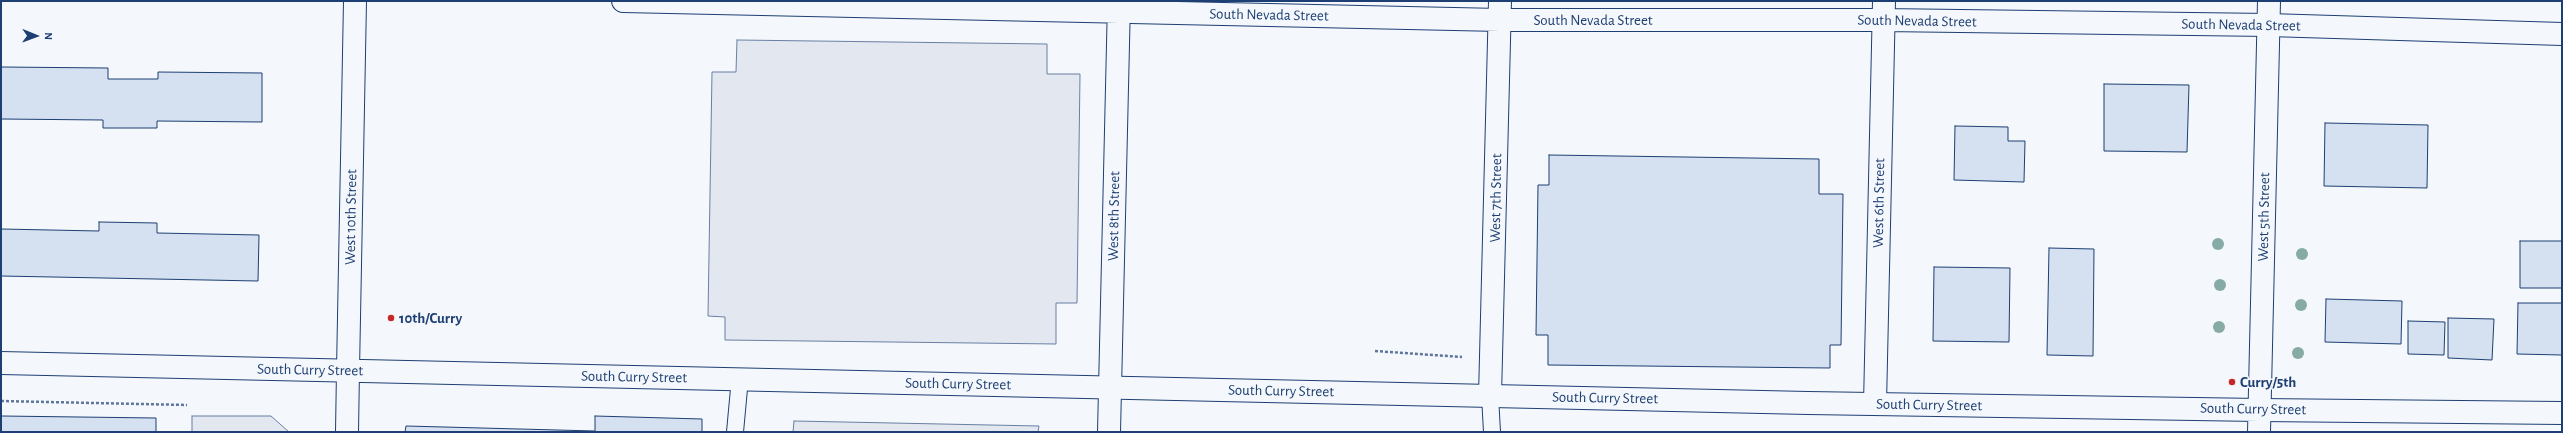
<!DOCTYPE html>
<html>
<head>
<meta charset="utf-8">
<style>
  body { margin:0 }
  #map { position:relative; width:2563px; height:433px; overflow:hidden; background:#f4f7fb; font-family:"Alegreya Sans",sans-serif }
  canvas { display:block }
  .frame { position:absolute; inset:0; border:2px solid #1d3f73; pointer-events:none }
  .north { position:absolute; left:16px; top:16px; width:40px; height:40px; -webkit-text-stroke:3px #f4f7fb; paint-order:stroke; rotate:91deg; font-size:11px; font-weight:700; line-height:16px; text-align:center; color:#1d3f73 }
  .north::after { content:''; display:block; margin:auto; width:14px; height:18px; background:#1d3f73; clip-path:polygon(50% 0,100% 100%,50% 72%,0 100%) }
</style>
</head>
<body>
<div id="map">
<canvas width="2563" height="433"></canvas>
<div class="frame"></div>
<div class="north">N</div>
</div>
<script>
const g = document.querySelector('canvas').getContext('2d');
g.lineJoin = 'round';
function fillPath(path, color) { g.fillStyle = color; g.fill(path, 'evenodd'); }
const poly = rows => new Path2D(rows.map(r => 'M' + r).join(''));
function strokePath(path, color, width, dash) { g.strokeStyle = color; g.lineWidth = width; g.lineCap = dash ? 'butt' : 'round'; g.setLineDash(dash || []); g.stroke(path); }
function drawText(font, color, halo, rows, align = 'center') {
  g.font = font + ' "Alegreya Sans",sans-serif'; g.lineWidth = 3; g.setLineDash([]); g.textBaseline = 'middle'; g.strokeStyle = halo; g.fillStyle = color; for (const [text, x, y, turn = 0] of rows) {
    g.save(); g.translate(x, y); g.rotate((+turn || 0) * Math.PI / 180); g.textAlign = isNaN(turn) ? turn : align; if (halo) g.strokeText(text, 0, 0); g.fillText(text, 0, 0); g.restore();
  }
}
const parking = poly([
  [737,40,1047,44,1047,74,1080,74,1077,303,1056,303,1056,344,725,340,725,317,708,316,712,72,736,72,737,40],
  [192,416,271,416,289,432,192,432,192,416],
  [794,421,1039,426,1038,432,793,432,794,421]
]);
const building = poly([
  [1,67,108,68,108,79,158,79,158,72,262,73,262,122,157,121,157,128,103,128,103,120,1,119,1,67],
  [2104,84,2189,85,2187,152,2104,151,2104,84],
  [2325,123,2428,125,2427,188,2324,186,2325,123],
  [1955,126,2008,127,2008,141,2025,141,2024,182,1954,180,1955,126],
  [1549,155,1819,159,1819,194,1843,194,1841,345,1830,345,1830,368,1548,365,1548,335,1536,335,1538,185,1549,185,1549,155],
  [99,222,157,223,157,233,259,235,258,281,1,276,1,229,99,231,99,222],
  [2520,241,2562,241,2562,288,2520,288,2520,241],
  [2049,248,2094,249,2093,356,2047,355,2049,248],
  [1934,267,2010,268,2009,342,1933,341,1934,267],
  [2326,299,2402,301,2401,344,2325,342,2326,299],
  [2518,303,2562,303,2562,355,2517,354,2518,303],
  [2448,318,2494,319,2492,360,2448,358,2448,318],
  [2408,321,2445,322,2444,355,2408,354,2408,321],
  [1,416,156,418,156,432,1,432,1,416],
  [595,416,702,419,702,432,405,432,406,426,595,431,595,416]
]);
const path = poly([
  [1375,351,1462,357],
  [1,401,187,405]
]);
const service = poly([
  [1490,396,1492,432],
  [735,432,740,378]
]);
const minor = poly([
  [623,1,1500,20,1883,20,2269,25,2562,34],
  [348,370,355,1],
  [1490,396,1500,1],
  [1875,404,1884,1],
  [2259,410,2562,413],
  [1109,432,1119,1]
]);
const tertiary = poly([
  [1,363,1808,403,2259,410],
  [347,432,348,370],
  [2259,432,2269,1]
]);
const trees = [
  [2218,244],
  [2302,254],
  [2220,285],
  [2301,305],
  [2219,327],
  [2298,353]
];
const markers = [
  [391,318,4,"#c62828"],
  [2232,382,4,"#c62828"]
];
const streetNames = [
  ["South Nevada Street",1269,15,1],
  ["South Nevada Street",1593,20],
  ["South Nevada Street",1917,21,1],
  ["South Nevada Street",2241,25,1],
  ["West 7th Street",1496,198,-89],
  ["West 6th Street",1879,203,-89],
  ["West 8th Street",1114,216,-89],
  ["West 10th Street",351,217,-89],
  ["West 5th Street",2264,217,-89],
  ["South Curry Street",310,370,1],
  ["South Curry Street",634,377,1],
  ["South Curry Street",958,384,1],
  ["South Curry Street",1281,391,1],
  ["South Curry Street",1605,398,1],
  ["South Curry Street",1929,405,1],
  ["South Curry Street",2253,409,1]
];
const poiNames = [
  ["10th/Curry",399,318],
  ["Curry/5th",2240,382]
];
fillPath(parking, '#e3e8f0');
strokePath(parking, '#687fa3', 1);
fillPath(building, '#d5e0f0');
strokePath(building, '#1d3f73', 1);
strokePath(service, '#1d3f73', 18);
strokePath(minor, '#1d3f73', 24);
strokePath(tertiary, '#1d3f73', 24);
strokePath(path, '#5e769c', 2.5, [3, 2]);
strokePath(service, '#f4f7fb', 16);
strokePath(minor, '#f4f7fb', 22);
strokePath(tertiary, '#f4f7fb', 22);
g.fillStyle = '#86aba6';
for (const [x, y] of trees) { g.beginPath(); g.arc(x, y, 6, 0, 2 * Math.PI); g.fill(); }
for (const [x, y, r, color] of markers) { const dot = new Path2D(); dot.arc(x, y, r, 0, 2 * Math.PI); g.fillStyle = color; g.fill(dot); strokePath(dot, '#f4f7fb', 1.5); }
drawText('15px', '#1d3f73', '#f4f7fb', streetNames);
drawText('bold 15px', '#1d3f73', '#f4f7fb', poiNames, 'left');
</script>
</body>
</html>
